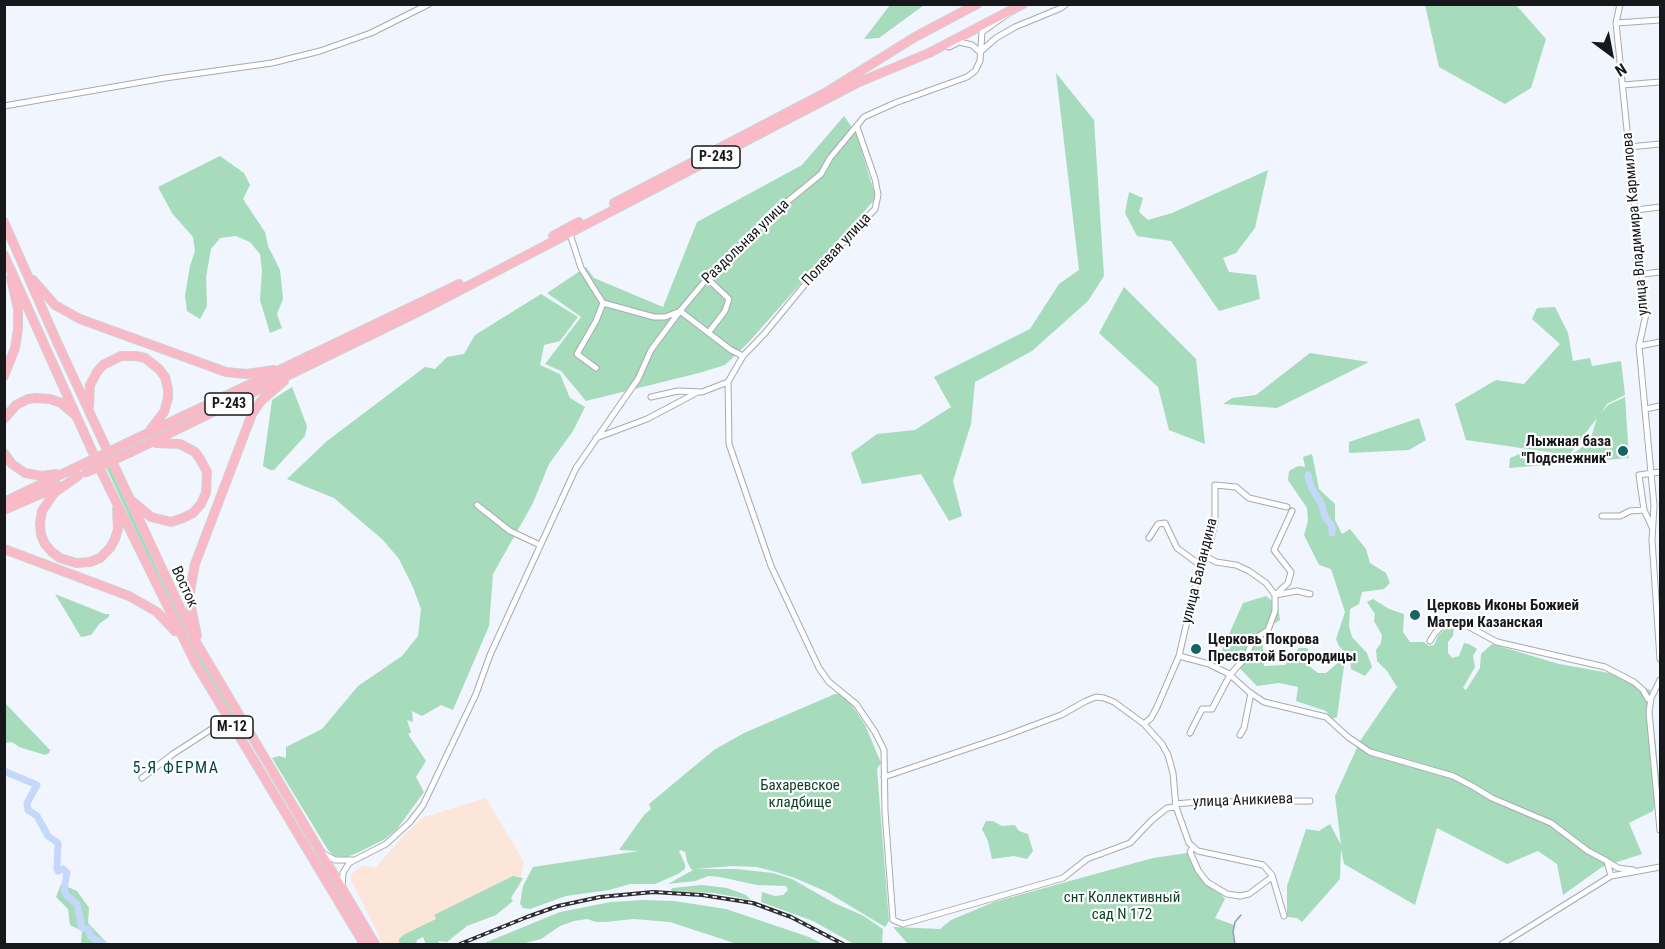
<!DOCTYPE html>
<html>
<head>
<meta charset="utf-8">
<style>
  body { margin:0 }
  #map { position:relative; width:1665px; height:949px; overflow:hidden; background:#f1f5fd; font-family:"Roboto Condensed",sans-serif }
  canvas { display:block }
  .frame { position:absolute; inset:0; border:6px solid #17181b; pointer-events:none }
  .north { position:absolute; left:1581px; top:24px; width:60px; height:60px; -webkit-text-stroke:4px #fff; paint-order:stroke; rotate:148deg; font-size:16px; font-weight:700; line-height:24px; text-align:center; color:#17181b }
  .north::after { content:''; display:block; margin:auto; width:21px; height:27px; background:#17181b; clip-path:polygon(50% 0,100% 100%,50% 72%,0 100%) }
</style>
</head>
<body>
<div id="map">
<canvas width="1665" height="949"></canvas>
<div class="frame"></div>
<div class="north">N</div>
</div>
<script>
const g = document.querySelector('canvas').getContext('2d');
g.lineJoin = 'round';
function fillPath(path, color) { g.fillStyle = color; g.fill(path, 'evenodd'); }
const poly = rows => new Path2D(rows.map(r => 'M' + r).join(''));
function strokePath(path, color, width, dash) { g.strokeStyle = color; g.lineWidth = width; g.lineCap = dash ? 'butt' : 'round'; g.setLineDash(dash || []); g.stroke(path); }
function drawText(font, color, halo, rows, align = 'center') {
  g.font = font + ' "Roboto Condensed",sans-serif'; g.lineWidth = 4.5; g.setLineDash([]); g.textBaseline = 'middle'; g.strokeStyle = halo; g.fillStyle = color; for (const [text, x, y, turn = 0] of rows) {
    g.save(); g.translate(x, y); g.rotate((+turn || 0) * Math.PI / 180); g.textAlign = isNaN(turn) ? turn : align; if (halo) g.strokeText(text, 0, 0); g.fillText(text, 0, 0); g.restore();
  }
}
const commercial = poly([
  [486,798,524,862,519,887,507,891,400,944,383,944,351,880,352,874,363,865,375,868,406,833,424,817]
]);
const green = poly([
  [890,5,924,5,879,38,864,39],
  [1425,5,1516,5,1546,39,1531,88,1505,104,1439,67],
  [1056,73,1094,120,1104,276,1088,301,1032,351,975,382,971,424,953,481,962,516,949,521,921,474,862,484,851,453,877,434,915,430,951,407,934,377,1030,329,1059,284,1079,270],
  [844,116,856,133,876,198,748,343,725,365,699,373,586,401,561,371,545,364,581,317,547,293,586,267,594,278,663,307,697,222,802,165],
  [220,156,244,173,250,185,243,199,265,232,268,246,280,270,283,299,277,314,282,328,270,333,260,300,262,270,260,254,250,242,236,236,220,238,211,249,206,277,207,306,200,319,187,311,185,296,190,266,195,251,193,237,172,213,158,187],
  [1268,170,1255,228,1236,253,1223,258,1229,272,1256,275,1260,299,1219,311,1171,241,1137,236,1125,213,1129,192,1143,198,1139,212,1148,220,1172,213],
  [1124,287,1196,359,1205,444,1169,430,1158,387,1099,333],
  [541,294,578,317,560,341,544,345,540,365,560,374,570,398,585,407,573,431,549,464,533,503,493,574,489,626,453,710,441,705,422,716,412,711,413,722,407,720,411,732,408,734,426,761,416,777,424,792,397,829,385,839,357,853,347,857,334,856,328,850,272,758,279,756,286,758,286,747,322,729,358,686,402,656,418,636,421,609,413,587,399,559,383,540,334,498,287,479,327,441,425,367,435,369,447,357,464,354,475,335],
  [1555,307,1568,333,1573,361,1590,358,1592,366,1621,361,1625,395,1607,404,1601,413,1608,405,1625,397,1629,458,1509,468,1510,458,1527,451,1569,457,1590,441,1597,418,1569,455,1466,440,1455,404,1496,380,1524,384,1560,344,1532,319,1537,308],
  [1310,353,1369,362,1277,408,1223,404,1232,398,1256,395],
  [292,387,307,426,305,436,274,470,270,470,263,466,272,400],
  [1419,418,1426,440,1409,450,1349,453,1349,442],
  [1312,454,1319,489,1335,504,1335,520,1342,534,1350,529,1366,549,1370,563,1386,573,1390,583,1384,589,1362,592,1359,604,1350,609,1349,626,1352,637,1367,653,1372,667,1365,676,1351,669,1350,657,1339,646,1336,639,1345,612,1331,569,1319,565,1304,535,1308,521,1307,508,1288,480,1289,471,1298,466,1305,467,1303,457],
  [109,465,175,608,208,672,229,704,251,747,303,834,224,709,172,609,106,467],
  [55,594,105,614,109,614,109,617,100,623,91,635,81,637],
  [1266,596,1278,606,1280,620,1262,631,1264,666,1285,665,1299,648,1307,648,1310,653,1309,666,1318,673,1326,673,1340,661,1344,666,1337,717,1332,719,1326,711,1296,701,1298,687,1279,683,1257,686,1222,650,1243,603],
  [1373,599,1389,609,1404,614,1403,632,1410,642,1424,642,1429,646,1434,645,1438,636,1446,628,1452,627,1454,629,1453,636,1448,642,1448,653,1452,658,1459,656,1464,643,1469,644,1477,649,1473,656,1475,667,1463,688,1466,690,1480,668,1481,654,1492,644,1559,664,1615,674,1650,690,1660,785,1653,811,1629,823,1642,854,1602,867,1563,895,1557,864,1538,851,1507,864,1437,828,1415,905,1344,864,1341,849,1340,879,1302,922,1297,918,1287,917,1287,886,1306,829,1319,831,1330,824,1341,845,1335,796,1360,741,1397,687,1387,671,1377,661,1376,650,1381,643,1382,635,1374,621,1375,614,1367,602],
  [835,694,841,694,850,702,865,725,881,763,877,769,889,921,885,927,827,892,795,878,776,872,757,867,733,866,695,869,736,869,773,873,792,879,834,903,862,915,883,929,882,944,854,944,813,921,761,902,762,892,775,896,783,895,788,890,786,886,757,885,720,877,709,876,695,881,668,884,693,870,691,869,687,861,685,852,681,850,679,851,685,864,685,869,678,874,655,884,630,884,609,890,566,896,530,909,523,908,520,904,523,886,533,867,639,851,619,850,644,815,651,809,649,804,697,764,714,750,744,733],
  [5,703,50,750,49,753,45,755,19,747,12,742,5,743],
  [986,821,993,821,1002,826,1015,825,1019,831,1028,834,1033,851,1027,859,1014,856,992,859,988,841,982,829],
  [1187,853,1225,899,1215,918,1234,925,1234,944,908,944,893,927,940,929,951,920,994,902,1153,858],
  [513,876,523,878,511,898,513,901,496,915,467,926,447,942,438,941,440,944,426,944,423,937,417,940,416,944,401,944,399,942,399,939,405,934,436,919,434,915,440,912],
  [61,884,77,891,89,908,88,923,108,944,81,944,82,931,70,925,68,909,56,897],
  [702,885,727,888,746,895,751,900,714,893,671,891,672,888],
  [643,900,674,901,726,909,809,937,823,944,796,943,737,944,670,922,634,919,605,922,596,922,587,919,574,921,560,926,541,939,521,944,482,944,560,912,611,902]
]);
const stream = poly([
  [1235,944,1233,932,1235,922,1241,915]
]);
const river = poly([
  [1308,475,1311,487,1321,503,1325,517,1332,526,1332,533],
  [4,771,37,785,27,803,28,810,37,816,48,836,58,843,57,869,58,871,63,869,67,873,64,890,67,896,77,904,82,928,88,929,91,937,103,944]
]);
const minor = poly([
  [1620,4,1616,23,1646,314,1639,346,1654,505,1652,540,1660,659],
  [1616,23,1660,20],
  [949,47,959,42,972,45,980,52],
  [980,52,996,38,1015,27,1061,8,1066,4],
  [1623,85,1660,82],
  [4,106,165,78,272,63,320,51,371,33,429,4],
  [857,127,875,179,878,195,875,209,816,271,765,333,743,356,728,382,729,444,771,566,819,668,829,682,856,704,875,732,884,750,885,812,893,920,903,924,1063,878,1087,859,1130,843,1152,820,1167,808,1176,807],
  [1629,147,1660,144],
  [1636,210,1660,207],
  [570,234,581,268,603,303,654,317,665,317,678,312],
  [1643,274,1660,272],
  [705,281,710,281,729,299,725,311,709,332],
  [680,311,731,350,743,356],
  [1639,346,1660,342],
  [596,368,577,354,596,321,603,303],
  [651,397,678,391,702,392,728,382],
  [1645,409,1660,406],
  [596,438,647,419,696,393],
  [477,505,510,531,540,545],
  [1602,516,1620,516,1630,511,1644,510],
  [1652,527,1644,510,1639,475,1660,472],
  [1149,538,1158,524,1165,523,1177,548,1200,565],
  [1205,556,1216,562,1236,565,1249,571,1266,583,1275,595,1297,591,1310,594],
  [1430,641,1435,633,1444,624,1452,621,1464,624,1497,642,1605,667,1634,682,1643,690,1648,699,1651,698],
  [1179,656,1209,664,1229,674,1249,692,1264,702,1326,717,1348,737,1370,752,1453,776,1474,787,1492,798,1551,823,1588,851,1607,861,1611,876],
  [1660,680,1651,698,1649,712,1660,830],
  [1144,724,1151,718,1157,707,1179,656,1200,565,1209,547,1215,522,1215,485,1236,487,1249,498,1287,507],
  [1190,733,1202,709,1212,709,1230,675,1246,657,1253,640,1268,630,1275,611,1275,595,1288,583,1291,572,1274,550,1292,511],
  [1240,735,1244,728,1251,693],
  [884,777,1005,736,1061,715,1086,701,1096,697,1104,698,1114,702,1144,724,1162,744,1168,755,1173,773,1176,807,1189,843,1198,851,1263,865,1272,875,1284,916],
  [142,778,173,754,227,719],
  [1175,804,1198,802,1310,801],
  [1193,847,1190,852,1198,870,1207,882,1227,894,1240,896,1249,894,1272,877],
  [324,854,335,860,352,860],
  [1608,862,1618,868,1633,870],
  [342,886,343,873,349,863,386,844,410,822,423,805,476,694,490,655,576,468,638,379,651,350,680,311,705,281,765,220,821,174,830,158,864,117,895,103,967,77,975,71,980,61,982,32,1009,13],
  [1502,944,1611,876,1660,867]
]);
const highway = poly([
  [614,203,825,93,915,37,977,4],
  [4,222,57,342,196,642,375,944],
  [553,236,579,222],
  [4,255,102,473,196,664,364,944],
  [33,280,55,305,80,319,226,372,246,374,274,370],
  [4,376,15,348,18,329,18,309,11,278],
  [89,407,90,385,97,372,103,365,121,356,136,356,145,358,159,369,165,377,168,389,168,398,164,412,151,429],
  [4,419,16,405,28,399,36,398,50,399,61,403,75,415],
  [127,443,459,284],
  [131,452,422,310,857,83,929,53,1023,4],
  [4,453,12,464,25,473,42,476,56,474],
  [78,476,54,493,42,511,40,524,41,535,45,544,52,552,60,558,76,563,90,562,100,558,110,548,115,539,118,529,117,509],
  [132,501,151,517,171,522,183,518,193,513,201,504,206,493,207,472,200,459,195,452,180,444,156,443],
  [4,502,81,465],
  [4,510,59,486],
  [4,549,129,596,157,612,175,631],
  [197,636,189,597,195,564,252,414,261,401,284,381]
]);
const rail = poly([
  [460,944,527,917,558,906,600,897,653,892,702,895,753,903,791,917,843,944]
]);
const highwayBridge = poly([
  [81,465,127,443],
  [85,473,131,452]
]);
const markers = [
  [1623,451,6,"#156467"],
  [1415,615,6,"#156467"],
  [1196,649,6,"#156467"]
];
const shields = [
  [716,157,48],
  [229,404,48],
  [232,727,42]
];
const shieldNames = [
  ["Р-243",716,157],
  ["Р-243",229,404],
  ["М-12",232,727]
];
const streetNames = [
  ["улица Владимира Кармилова",1636,224,-95],
  ["Раздольная улица",746,242,-44],
  ["Полевая улица",837,250,-47],
  ["улица Баландина",1200,571,-76],
  ["Восток",184,587,65],
  ["улица Аникиева",1243,801,-2]
];
const poiNames = [
  ["Лыжная база",1611,442,"right"],
  ["\"Подснежник\"",1611,459,"right"],
  ["Церковь Иконы Божией",1427,606],
  ["Матери Казанская",1427,623],
  ["Церковь Покрова",1208,640],
  ["Пресвятой Богородицы",1208,657]
];
const parkNames = [
  ["Бахаревское",800,786],
  ["кладбище",800,803],
  ["снт Коллективный",1122,898],
  ["сад N 172",1122,915]
];
const neighbourhoodNames = [
  ["5-Я ФЕРМА",176,769]
];
fillPath(commercial, '#fce6d9');
fillPath(green, '#a6dbbc');
strokePath(stream, '#929eb7', 1.5);
strokePath(river, '#c6d8fa', 7);
strokePath(minor, '#a6aab2', 7);
strokePath(highway, '#d1d1d1', 10);
strokePath(minor, '#fff', 5);
strokePath(highway, '#f9b9c7', 8);
strokePath(rail, '#2d2e32', 4);
strokePath(rail, '#fff', 1.5, [4.5]);
strokePath(highwayBridge, '#d1d1d1', 10, []);
strokePath(highwayBridge, '#f9b9c7', 8);
for (const [x, y, r, color] of markers) { const dot = new Path2D(); dot.arc(x, y, r, 0, 2 * Math.PI); g.fillStyle = color; g.fill(dot); strokePath(dot, '#fff', 2); }
for (const [x, y, w] of shields) { const box = new Path2D(); box.roundRect(x - w / 2, y - 11, w, 22, 4.5); g.fillStyle = '#fff'; g.fill(box); strokePath(box, '#17181b', 1.5); }
drawText('bold 14px', '#17181b', null, shieldNames);
drawText('15px', '#17181b', '#fff', streetNames);
drawText('bold 15px', '#17181b', '#fff', poiNames, 'left');
drawText('15px', '#0e4229', '#fff', parkNames);
g.letterSpacing = '1.5px';
drawText('16px', '#024648', '#fff', neighbourhoodNames);
g.letterSpacing = '0px';
</script>
</body>
</html>
